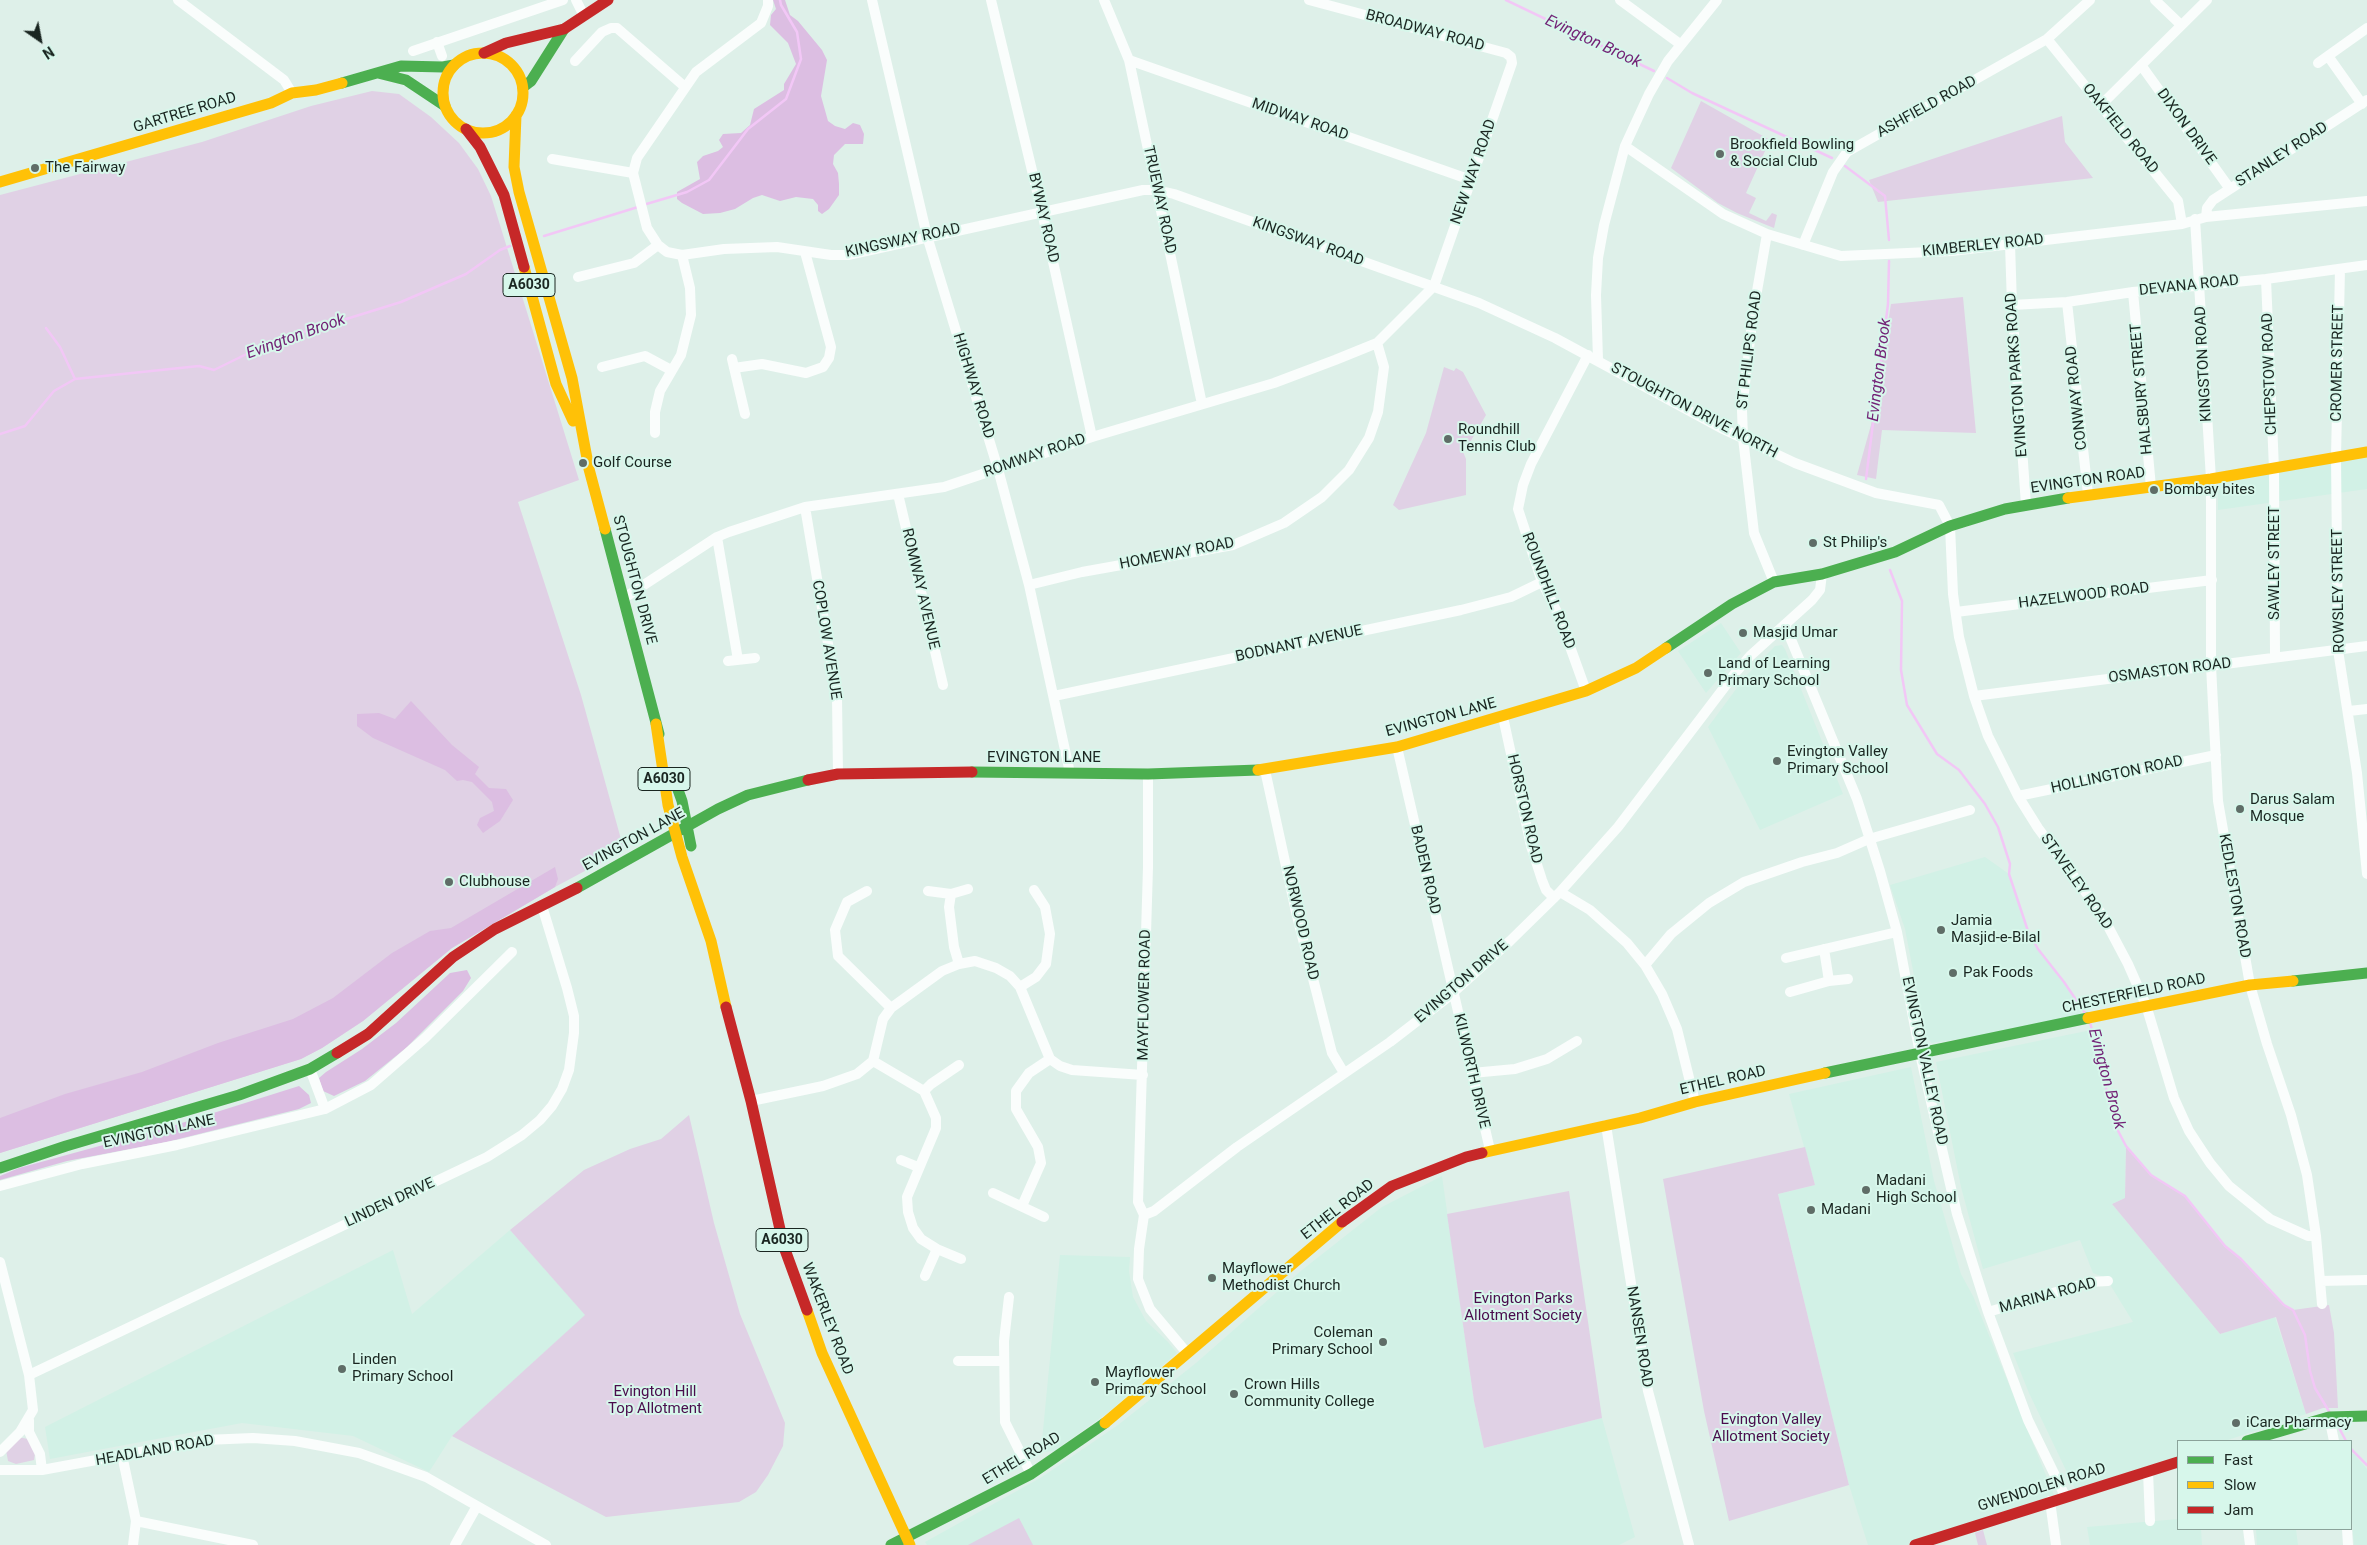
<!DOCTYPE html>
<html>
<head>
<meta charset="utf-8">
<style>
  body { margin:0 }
  #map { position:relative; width:2367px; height:1545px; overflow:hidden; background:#def0e9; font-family:Roboto,sans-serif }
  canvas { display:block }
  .legend { position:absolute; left:2177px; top:1440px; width:175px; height:90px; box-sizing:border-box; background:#d7f7eb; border:1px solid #8ba39a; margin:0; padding:6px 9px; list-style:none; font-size:15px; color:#1a2621 }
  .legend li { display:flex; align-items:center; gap:10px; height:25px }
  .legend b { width:25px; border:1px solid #8ba39a }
  .north { position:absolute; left:15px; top:15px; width:50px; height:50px; -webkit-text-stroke:4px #d7f7eb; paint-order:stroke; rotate:147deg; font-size:14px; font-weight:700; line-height:20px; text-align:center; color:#1a2621 }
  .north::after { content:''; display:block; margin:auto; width:18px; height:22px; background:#1a2621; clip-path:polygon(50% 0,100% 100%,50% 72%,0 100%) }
</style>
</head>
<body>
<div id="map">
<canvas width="2367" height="1545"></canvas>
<ul class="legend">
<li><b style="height:6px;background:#4caf50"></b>Fast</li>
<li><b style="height:6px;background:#ffc107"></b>Slow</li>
<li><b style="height:6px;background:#c62828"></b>Jam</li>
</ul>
<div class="north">N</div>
</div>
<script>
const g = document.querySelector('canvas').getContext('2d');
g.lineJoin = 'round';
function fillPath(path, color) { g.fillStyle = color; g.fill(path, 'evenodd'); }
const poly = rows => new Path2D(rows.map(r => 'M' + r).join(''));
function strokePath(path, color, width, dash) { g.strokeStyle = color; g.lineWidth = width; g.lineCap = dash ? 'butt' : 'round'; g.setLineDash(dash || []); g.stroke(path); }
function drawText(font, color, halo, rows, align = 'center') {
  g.font = font + ' Roboto,sans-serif'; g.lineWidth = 4; g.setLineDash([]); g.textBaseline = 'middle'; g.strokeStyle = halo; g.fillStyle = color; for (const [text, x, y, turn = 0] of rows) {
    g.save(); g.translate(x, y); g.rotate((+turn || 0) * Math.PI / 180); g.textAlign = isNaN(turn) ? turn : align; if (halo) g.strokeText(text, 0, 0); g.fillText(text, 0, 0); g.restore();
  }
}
const built = poly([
  [2367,452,2367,489,2218,510,2218,479],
  [1721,623,1741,653,1706,693,1678,651],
  [1782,645,1785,649,1843,794,1760,830,1708,727,1745,677,1775,646],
  [1985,857,2009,874,2028,931,2038,949,2079,1003,2082,1015,2006,1032,1932,1043,1926,1038,1905,929,1890,885],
  [2091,1030,2115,1125,2126,1146,2125,1198,2112,1204,2220,1334,2275,1317,2306,1414,2225,1441,2178,1441,2178,1457,2075,1489,2029,1393,2013,1353,2133,1322,2106,1278,2093,1273,2080,1240,1983,1269,1961,1187,1936,1062],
  [1911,1067,1934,1181,1961,1274,1973,1296,2054,1495,1909,1545,1868,1545,1849,1485,1778,1194,1815,1185,1789,1094],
  [1442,1176,1474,1401,1484,1448,1602,1418,1635,1537,1619,1545,927,1545,925,1542,1042,1477,1118,1425,1196,1363,1302,1270,1382,1207],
  [510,1230,586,1315,452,1436,429,1472,353,1436,242,1423,50,1459,45,1427,393,1250,412,1314],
  [1060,1255,1130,1257,1129,1271,1133,1297,1146,1321,1168,1342,1177,1353,1110,1411,1054,1451,1044,1452,1041,1451],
  [2351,1454,2354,1454,2367,1469,2367,1545,2354,1545,2351,1510],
  [2178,1519,2178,1529,2201,1529,2202,1545,2090,1545,2087,1527],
  [2256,1529,2296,1529,2298,1545,2257,1545]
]);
const green = poly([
  [372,91,399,94,431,117,459,143,478,169,491,196,579,480,518,502,581,695,624,850,555,887,452,948,363,1021,322,1048,301,1059,0,1153,0,195,202,142,311,106],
  [1701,101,1770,140,1746,193,1756,198,1749,213,1766,221,1772,213,1777,215,1774,228,1737,213,1718,203,1671,168],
  [2062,116,2065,142,2093,178,1878,202,1869,180],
  [1963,297,1976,433,1882,430,1876,479,1857,475,1871,425,1891,304],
  [1444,367,1454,371,1456,368,1463,372,1486,415,1469,444,1461,447,1466,459,1466,495,1399,510,1393,505,1426,433],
  [689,1115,714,1223,740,1314,785,1423,783,1446,768,1475,756,1492,739,1502,606,1517,452,1436,585,1315,510,1230,584,1170,630,1149,661,1139],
  [2126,1146,2151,1175,2185,1196,2225,1246,2241,1259,2284,1305,2293,1310,2329,1305,2334,1333,2338,1408,2323,1408,2306,1414,2276,1317,2220,1334,2112,1204,2125,1198],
  [1805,1147,1815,1185,1778,1194,1849,1485,1729,1521,1704,1411,1663,1179],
  [1569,1191,1602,1418,1484,1448,1474,1401,1447,1214],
  [18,1437,28,1439,35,1453,34,1460,16,1464,8,1461,6,1450],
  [1019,1518,1033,1545,968,1545,983,1537],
  [1983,1530,1987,1545,1978,1545,1975,1533]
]);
const forest = poly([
  [773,0,785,0,790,15,798,21,822,50,827,60,821,96,828,121,835,126,845,129,853,123,860,125,864,134,863,144,845,144,834,155,833,164,838,173,839,184,839,195,829,209,822,214,818,211,818,205,813,199,796,197,780,201,762,195,753,198,735,209,720,213,703,214,682,203,677,199,677,192,700,179,697,162,703,156,718,151,723,147,719,140,723,134,741,133,750,125,754,109,784,90,784,84,796,64,788,43,770,25,771,15,776,9],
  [411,701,452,745,479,767,475,774,489,788,506,789,513,800,500,821,483,833,477,825,480,818,494,811,492,802,472,782,463,780,457,781,445,770,373,738,357,726,357,714,379,713,395,719],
  [555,867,558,879,555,887,452,948,363,1021,322,1048,301,1059,0,1153,0,1118,65,1094,142,1072,218,1043,293,1019,333,998,392,953,430,931,451,928],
  [467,970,471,978,463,991,406,1048,365,1081,334,1096,323,1091,319,1078,326,1072,362,1049,396,1023,450,973],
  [299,1086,309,1095,311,1103,299,1109,167,1142,67,1161,0,1180,0,1176,19,1168,169,1127]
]);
const stream = poly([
  [1506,0,1654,71],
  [1667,78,1692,93,1832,158],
  [1845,166,1885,196,1889,240],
  [643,205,687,192,709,180,748,129,786,99,801,59,797,32,781,5,780,0],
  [544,236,638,207],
  [46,328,60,347,75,379],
  [0,434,25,426,54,391,75,379,199,366,214,370,269,343,401,302,466,274,500,250,510,246],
  [1866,479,1888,304,1889,261],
  [1890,570,1902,601,1901,670,1907,705,1937,754,1959,770,1985,804,1998,827,2010,864,2009,874,2028,931,2038,949,2064,982,2085,1013],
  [2090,1022,2115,1125,2126,1146,2151,1175,2185,1196,2225,1246,2241,1259,2284,1305,2293,1310,2305,1335,2310,1371,2315,1388,2330,1413],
  [2336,1422,2346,1441],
  [2351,1449,2367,1465]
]);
const street = poly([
  [178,0,284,80,292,93],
  [576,0,584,16],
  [768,0,768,6,761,23,696,72,637,158,633,173,647,228,658,245,667,252,682,255,724,249,777,247,831,255,848,255,1143,190,1157,190,1174,194,1479,303,1555,338,1723,429,1795,463,1876,493,1939,505,1950,526,1953,594,1959,637,1974,696,1988,736,2018,796,2038,828,2101,913,2128,964,2146,1005,2174,1098,2189,1131,2210,1163,2229,1186,2270,1219,2308,1236,2316,1236],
  [872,0,927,236,998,469,1029,585,1070,773],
  [991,0,1042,212,1092,437],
  [1104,0,1129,60,1202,404],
  [1309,0,1506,53,1511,57,1512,63,1434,286],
  [1620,0,1680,44],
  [2155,0,2181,25],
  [2047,39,2178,201,2182,224],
  [437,42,442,56],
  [413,51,563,0],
  [2328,56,2362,104],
  [1129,60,1471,180],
  [575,61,602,32,611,28,617,28,685,87],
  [2318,63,2367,28],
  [2141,65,2230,189],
  [2101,105,2207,0],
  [1625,146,1723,214,1767,234,1841,256,1952,251,2182,224,2206,217,2367,201],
  [552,159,633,173],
  [2206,217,2207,208,2213,200,2367,100],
  [2195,219,2211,479,2211,666,2218,801,2250,985,2267,1044,2291,1115,2307,1175,2316,1236,2322,1304],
  [1767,234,1753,314,1742,410,1743,438,1754,533,1774,582],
  [2010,244,2012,305,2026,505],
  [1803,245,1833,172,1847,152,2047,39,2090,0],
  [2340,269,2336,457,2338,650,2357,773,2367,874],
  [578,277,634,263,658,245],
  [2266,279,2274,469,2275,657],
  [2133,292,2151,487],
  [2067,302,2088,494],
  [2012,305,2067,302,2133,292,2266,279,2367,265],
  [732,359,745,414],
  [1598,360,1596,295,1598,258,1604,225,1625,146,1649,94,1668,61,1717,0],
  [602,367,645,356,671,370],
  [734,368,762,364,806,373,823,367,829,358,831,347,805,252],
  [655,433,655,412,660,391,681,355,691,315,690,288,682,255],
  [898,494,943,685],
  [805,507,837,697,838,774],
  [717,537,738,660],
  [1029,585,1082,572,1233,545,1284,523,1322,497,1349,470,1369,438,1378,412,1384,367,1377,343],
  [624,598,717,537,729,532,805,507,944,487,1092,437,1274,383,1335,360,1377,343,1434,286],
  [1956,612,2212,580],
  [1785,625,1857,799,1880,871,1897,932,1920,1054,1957,1214,1988,1312,2028,1420,2065,1496],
  [728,661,755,658],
  [1586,691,1559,616,1542,582,1518,509,1523,485,1531,464,1588,355],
  [1054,696,1461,610,1511,597,1542,582],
  [1974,696,2367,646],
  [2349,711,2367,709],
  [1503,717,1531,846,1542,880,1546,890,1554,898],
  [1397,747,1490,1150],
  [1265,770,1296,912,1332,1053,1344,1073],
  [2018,796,2216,755],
  [867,891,847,902,835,930,838,956,891,1008],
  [928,891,951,894,968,889],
  [1560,892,1590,910,1627,943,1645,965,1662,994,1677,1029,1695,1102],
  [951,894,949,907,954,947,959,964],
  [1824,949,1829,981],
  [1786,958,1897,932],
  [1645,965,1671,934,1709,903,1744,882,1802,862,1837,853,1869,839,1970,810],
  [1020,987,1036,977,1046,964,1050,934,1045,907,1034,890],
  [1790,992,1829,981,1848,979],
  [873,1061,924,1091,931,1084,959,1065],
  [1472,1073,1515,1069,1547,1059,1577,1041],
  [924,1091,936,1118,936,1128,907,1197,908,1212,913,1228,921,1239,937,1249,961,1259],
  [751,1101,823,1086,857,1074,873,1061,883,1019,891,1008,942,971,959,964,975,961,996,968,1010,976,1020,987,1050,1059,1060,1066,1072,1070,1143,1075],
  [325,1109,371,1085,425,1038,512,952],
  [1606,1125,1648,1391,1689,1545],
  [901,1160,918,1167],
  [0,1186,82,1164,177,1145,325,1109,310,1069],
  [993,1193,1044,1217],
  [1022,1206,1041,1163,1038,1147,1016,1109,1016,1091,1029,1073,1050,1059],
  [1144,1215,1138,1202,1148,867,1148,774],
  [0,1262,29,1375,33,1410,20,1432,0,1452],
  [925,1276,937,1249],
  [2320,1281,2367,1280],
  [1009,1297,1004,1341,1005,1422,1031,1474],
  [1988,1312,2090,1282,2108,1281],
  [1187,1353,1150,1309,1138,1279,1139,1249,1144,1215,1154,1211,1237,1147,1390,1042,1447,998,1510,941,1560,892,1618,827,1736,672,1750,656,1812,600,1820,590,1822,574],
  [958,1361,1003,1361],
  [29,1375,487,1157,522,1135,540,1120,552,1106,562,1089,569,1070,574,1033,574,1016,567,988,542,906],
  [2329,1417,2334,1441],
  [29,1420,29,1432,40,1454,42,1470],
  [122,1455,136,1521,133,1545],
  [0,1470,42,1470,205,1440,253,1438,295,1441,359,1453,426,1477,546,1545],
  [2148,1471,2150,1521],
  [2050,1501,2056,1545],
  [136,1521,253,1545],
  [2248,1529,2250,1545],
  [2347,1529,2348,1545],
  [455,1545,477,1506]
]);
const fast = poly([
  [378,73,406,80,445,106],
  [342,83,401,66,443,67,454,65],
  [523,87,531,81,564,29],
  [605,529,659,734],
  [1666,648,1732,604,1774,582,1822,574,1895,552,1950,526,2005,509,2068,498],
  [972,772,1148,774,1258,770],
  [672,773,682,801,691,846],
  [577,888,718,809,748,795,808,780],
  [2293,981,2367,973],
  [1825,1073,2088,1018],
  [0,1168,66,1146,239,1095,310,1069,337,1053],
  [2247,1441,2329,1417,2367,1416],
  [891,1545,1031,1474,1105,1423]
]);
const slow = poly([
  '443 93a40 40 0 1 1 80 0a40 40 0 1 1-80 0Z',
  [516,115,514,167,519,192,572,378,589,469,605,529],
  [0,182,271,103,292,93,316,90,342,83],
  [524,267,556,384,573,421],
  [2068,498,2211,479,2367,452],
  [656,724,668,805,682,857,711,941,726,1007],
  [1258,770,1397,747,1586,691,1636,668,1666,648],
  [2088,1018,2250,985,2293,981],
  [1482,1153,1640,1118,1695,1102,1825,1073],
  [807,1310,822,1353,910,1545],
  [1105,1423,1342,1222]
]);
const jam = poly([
  [484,53,506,43,564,29,608,0],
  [466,129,480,147,504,195,524,267],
  [808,780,838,774,972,772],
  [726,1007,751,1101,784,1247,807,1310],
  [337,1053,368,1034,453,957,495,929,577,888],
  [1342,1222,1392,1186,1466,1157,1482,1153],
  [1915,1545,2178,1462]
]);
const markers = [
  [1720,154,5,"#5f6d67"],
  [35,168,5,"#5f6d67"],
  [1448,439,5,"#5f6d67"],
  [583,463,5,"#5f6d67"],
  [2154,490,5,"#5f6d67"],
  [1813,543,5,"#5f6d67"],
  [1743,633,5,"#5f6d67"],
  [1708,673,5,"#5f6d67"],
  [1777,761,5,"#5f6d67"],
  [2240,809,5,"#5f6d67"],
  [449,882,5,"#5f6d67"],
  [1941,930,5,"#5f6d67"],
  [1953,973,5,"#5f6d67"],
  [1866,1190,5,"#5f6d67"],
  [1811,1210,5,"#5f6d67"],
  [1212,1278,5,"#5f6d67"],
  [1383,1342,5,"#5f6d67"],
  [342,1369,5,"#5f6d67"],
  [1095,1382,5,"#5f6d67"],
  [1234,1394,5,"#5f6d67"],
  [2236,1423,5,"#5f6d67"]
];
const shields = [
  [529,285,52],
  [664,779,52],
  [782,1240,52]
];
const shieldNames = [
  ["A6030",529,285],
  ["A6030",664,779],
  ["A6030",782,1240]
];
const streetNames = [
  ["BROADWAY ROAD",1425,31,15],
  ["ASHFIELD ROAD",1927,107,-29],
  ["GARTREE ROAD",185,113,-17],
  ["MIDWAY ROAD",1300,120,19],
  ["DIXON DRIVE",2186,127,54],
  ["OAKFIELD ROAD",2120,129,51],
  ["STANLEY ROAD",2282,155,-33],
  ["NEW WAY ROAD",1474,172,-71],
  ["TRUEWAY ROAD",1159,200,78],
  ["BYWAY ROAD",1043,218,77],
  ["KINGSWAY ROAD",903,241,-12],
  ["KINGSWAY ROAD",1308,242,20],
  ["KIMBERLEY ROAD",1983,246,-6],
  ["DEVANA ROAD",2189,286,-6],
  ["ST PHILIPS ROAD",1750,350,-83],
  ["CROMER STREET",2338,363,-89],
  ["KINGSTON ROAD",2204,364,-93],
  ["CHEPSTOW ROAD",2270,374,-92],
  ["EVINGTON PARKS ROAD",2017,375,-94],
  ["HIGHWAY ROAD",973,386,73],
  ["HALSBURY STREET",2142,389,-95],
  ["CONWAY ROAD",2077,398,-96],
  ["STOUGHTON DRIVE NORTH",1694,411,28],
  ["ROMWAY ROAD",1035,456,-19],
  ["EVINGTON ROAD",2088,481,-8],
  ["HOMEWAY ROAD",1177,554,-11],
  ["SAWLEY STREET",2275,563,-90],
  ["STOUGHTON DRIVE",634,580,75],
  ["ROMWAY AVENUE",920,589,77],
  ["ROUNDHILL ROAD",1548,591,69],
  ["ROWSLEY STREET",2339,591,-91],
  ["HAZELWOOD ROAD",2084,596,-7],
  ["COPLOW AVENUE",826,640,81],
  ["BODNANT AVENUE",1299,644,-12],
  ["OSMASTON ROAD",2170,671,-7],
  ["EVINGTON LANE",1441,718,-15],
  ["EVINGTON LANE",1044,758],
  ["HOLLINGTON ROAD",2117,775,-12],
  ["HORSTON ROAD",1524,809,77],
  ["EVINGTON LANE",634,840,-29],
  ["BADEN ROAD",1425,870,77],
  ["STAVELEY ROAD",2076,882,55],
  ["KEDLESTON ROAD",2234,896,80],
  ["NORWOOD ROAD",1300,923,77],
  ["EVINGTON DRIVE",1462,982,-41],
  ["CHESTERFIELD ROAD",2134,994,-12],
  ["MAYFLOWER ROAD",1145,995,-89],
  ["EVINGTON VALLEY ROAD",1924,1061,78],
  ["KILWORTH DRIVE",1471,1071,77],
  ["ETHEL ROAD",1723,1081,-13],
  ["EVINGTON LANE",159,1132,-12],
  ["LINDEN DRIVE",390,1203,-25],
  ["ETHEL ROAD",1338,1210,-38],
  ["MARINA ROAD",2048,1296,-15],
  ["WAKERLEY ROAD",827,1319,69],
  ["NANSEN ROAD",1639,1337,81],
  ["HEADLAND ROAD",155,1451,-10],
  ["ETHEL ROAD",1022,1459,-31],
  ["GWENDOLEN ROAD",2042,1488,-17]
];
const poiNames = [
  ["Brookfield Bowling",1730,145],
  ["& Social Club",1730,162],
  ["The Fairway",45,168],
  ["Roundhill",1458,430],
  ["Tennis Club",1458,447],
  ["Golf Course",593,463],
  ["Bombay bites",2164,490],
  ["St Philip's",1823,543],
  ["Masjid Umar",1753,633],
  ["Land of Learning",1718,664],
  ["Primary School",1718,681],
  ["Evington Valley",1787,752],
  ["Primary School",1787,769],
  ["Darus Salam",2250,800],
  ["Mosque",2250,817],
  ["Clubhouse",459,882],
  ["Jamia",1951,921],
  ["Masjid-e-Bilal",1951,938],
  ["Pak Foods",1963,973],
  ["Madani",1876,1181],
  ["High School",1876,1198],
  ["Madani",1821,1210],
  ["Mayflower",1222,1269],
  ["Methodist Church",1222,1286],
  ["Coleman",1373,1333,"right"],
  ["Primary School",1373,1350,"right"],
  ["Linden",352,1360],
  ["Primary School",352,1377],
  ["Mayflower",1105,1373],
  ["Primary School",1105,1390],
  ["Crown Hills",1244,1385],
  ["Community College",1244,1402],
  ["iCare Pharmacy",2246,1423]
];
const parkNames = [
  ["Evington Parks",1523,1299],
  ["Allotment Society",1523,1316],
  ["Evington Hill",655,1392],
  ["Top Allotment",655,1409],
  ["Evington Valley",1771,1420],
  ["Allotment Society",1771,1437]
];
const waterNames = [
  ["Evington Brook",1593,42,25],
  ["Evington Brook",296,337,-20],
  ["Evington Brook",1880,370,-83],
  ["Evington Brook",2106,1079,75]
];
fillPath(built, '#d2f1e6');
fillPath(green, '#e0d1e5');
fillPath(forest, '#dcbee2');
strokePath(stream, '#f2c7f6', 2.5);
strokePath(street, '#fafdfc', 10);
strokePath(fast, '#4caf50', 11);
strokePath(slow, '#ffc107', 11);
strokePath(jam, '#c62828', 11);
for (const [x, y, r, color] of markers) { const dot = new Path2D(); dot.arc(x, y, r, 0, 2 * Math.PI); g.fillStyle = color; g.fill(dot); strokePath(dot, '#d7f7eb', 2); }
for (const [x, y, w] of shields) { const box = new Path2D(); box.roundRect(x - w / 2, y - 11.5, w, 23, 4); g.fillStyle = '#d7f7eb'; g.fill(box); strokePath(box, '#1a2621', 1); }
drawText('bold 14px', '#1a2621', null, shieldNames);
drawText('15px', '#1a2621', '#d7f7eb', streetNames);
drawText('15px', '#1a2621', '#d7f7eb', poiNames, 'left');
drawText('15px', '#4a0c4d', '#d7f7eb', parkNames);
drawText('italic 16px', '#732376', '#d7f7eb', waterNames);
</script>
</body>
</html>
